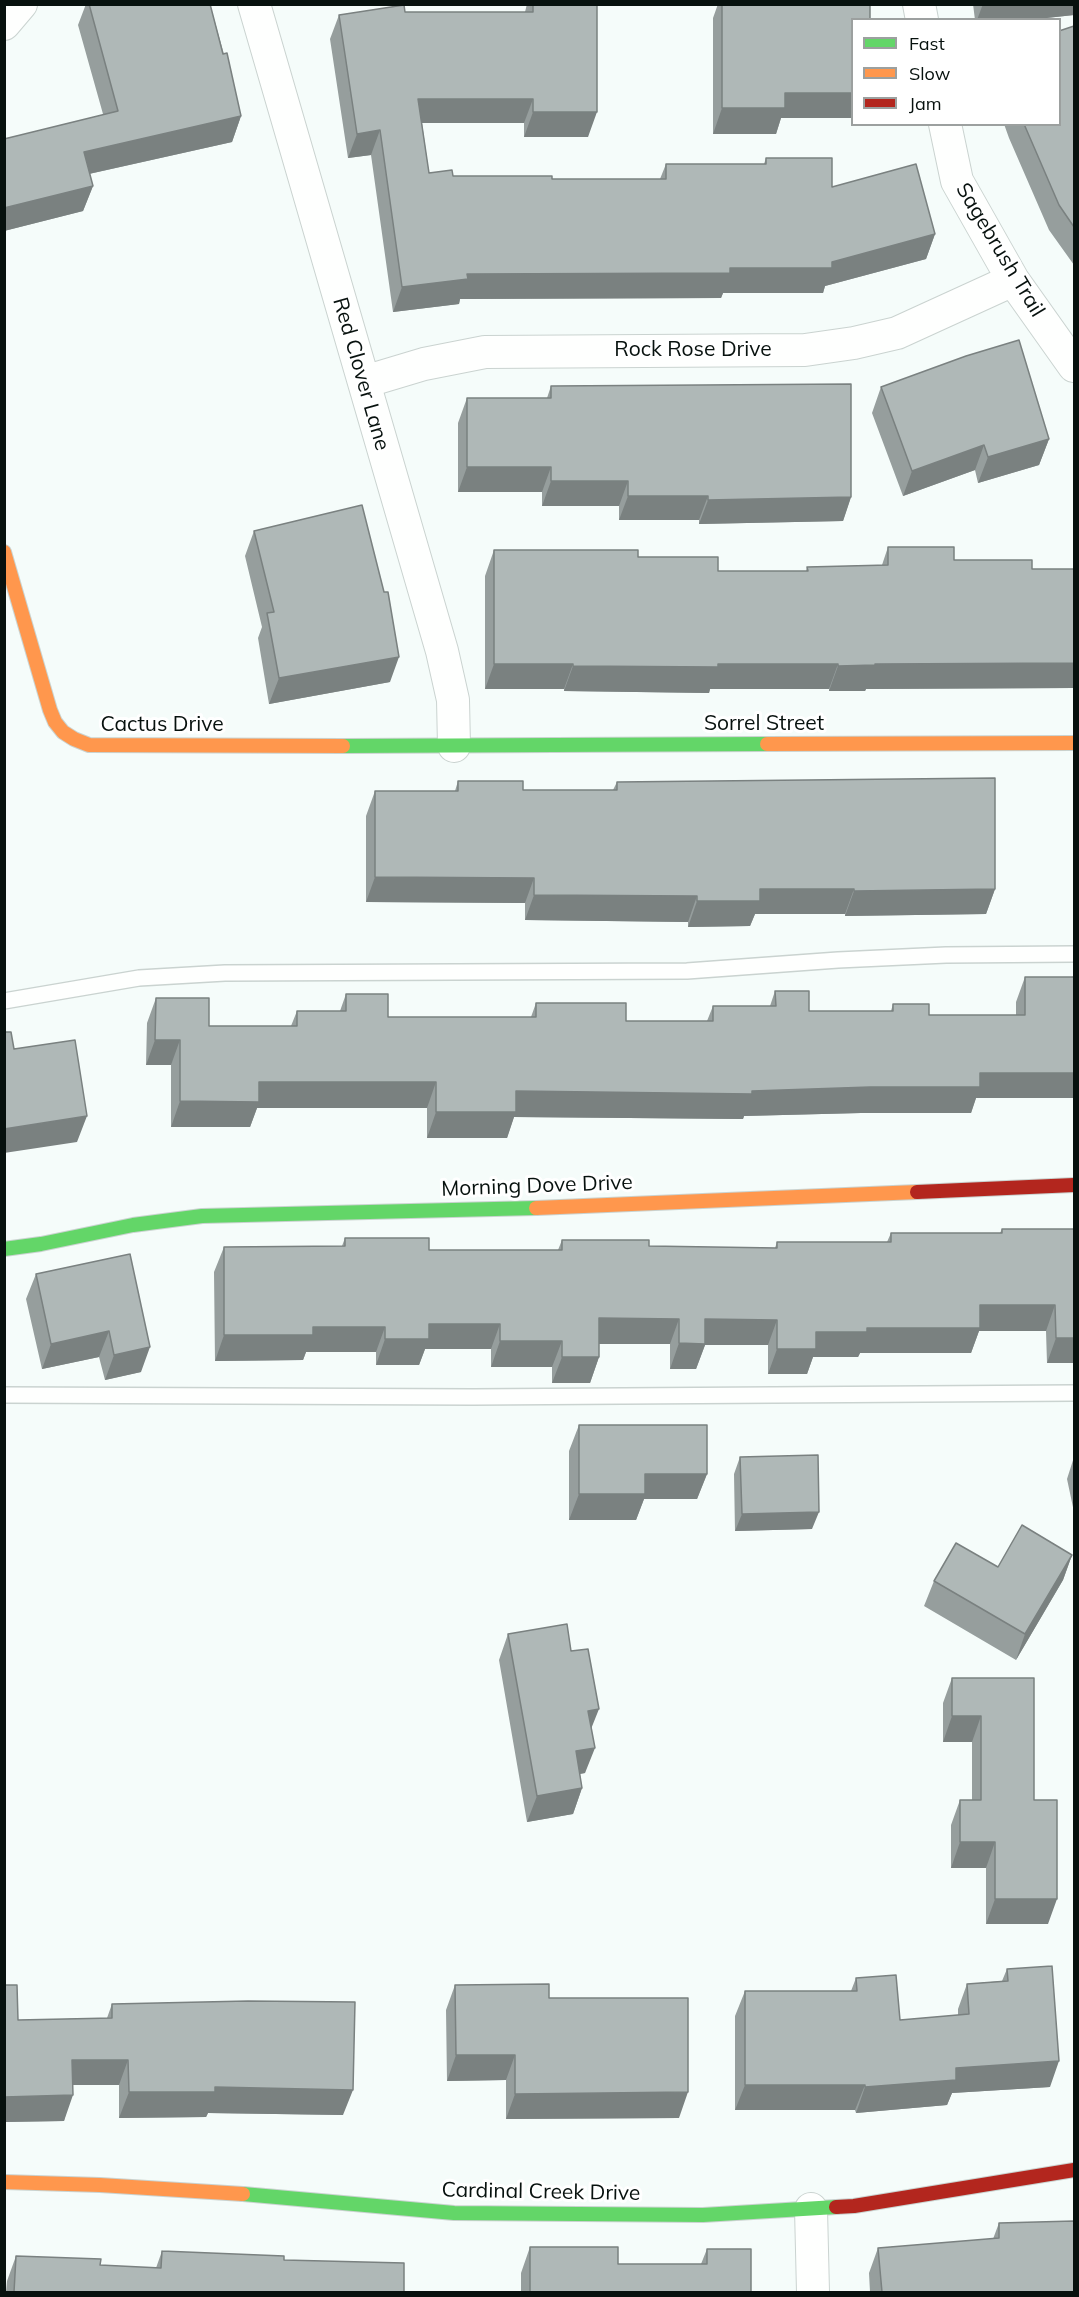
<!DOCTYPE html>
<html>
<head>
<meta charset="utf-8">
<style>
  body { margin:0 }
  #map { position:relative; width:1079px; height:2297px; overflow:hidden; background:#f5fcfa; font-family:Mulish,sans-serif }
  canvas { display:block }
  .frame { position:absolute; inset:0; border:6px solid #07110e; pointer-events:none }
  .legend { position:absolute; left:851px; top:18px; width:210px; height:108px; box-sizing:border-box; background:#fff; border:2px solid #9ca09f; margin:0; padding:8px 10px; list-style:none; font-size:18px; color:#07110e }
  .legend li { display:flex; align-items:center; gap:12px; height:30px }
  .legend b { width:30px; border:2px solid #9ca09f }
</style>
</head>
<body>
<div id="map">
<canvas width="1079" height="2297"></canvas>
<div class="frame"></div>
<ul class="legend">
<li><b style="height:8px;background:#63d668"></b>Fast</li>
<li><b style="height:8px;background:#ff974d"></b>Slow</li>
<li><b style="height:8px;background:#b3261e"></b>Jam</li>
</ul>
</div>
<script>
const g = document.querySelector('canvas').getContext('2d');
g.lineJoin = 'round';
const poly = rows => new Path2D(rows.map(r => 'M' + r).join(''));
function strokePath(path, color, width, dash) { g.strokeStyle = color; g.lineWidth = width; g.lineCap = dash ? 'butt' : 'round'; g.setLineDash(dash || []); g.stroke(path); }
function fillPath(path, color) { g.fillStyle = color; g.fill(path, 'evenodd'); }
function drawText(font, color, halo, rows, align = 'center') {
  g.font = font + ' Mulish,sans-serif'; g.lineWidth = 6; g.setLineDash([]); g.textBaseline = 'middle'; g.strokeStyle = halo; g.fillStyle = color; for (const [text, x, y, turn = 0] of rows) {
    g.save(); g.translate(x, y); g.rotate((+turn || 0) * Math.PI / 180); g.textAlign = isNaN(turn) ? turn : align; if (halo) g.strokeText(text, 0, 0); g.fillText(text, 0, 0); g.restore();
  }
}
const lane = poly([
  [4,1001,139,978,225,973,687,971,838,960,946,955,1074,954],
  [4,1395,473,1397,1074,1393]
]);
const street = poly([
  [254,4,442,651,453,700,454,746],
  [919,4,922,20],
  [4,24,21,4],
  [945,124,957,181,1013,280,1074,366],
  [364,382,424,364,485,352,805,350,854,343,897,333,1013,280],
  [811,2209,813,2292]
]);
const fast = poly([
  [343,746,767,744],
  [4,1249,41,1244,133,1225,202,1216,536,1208],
  [243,2194,454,2213,703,2215,836,2207]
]);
const slow = poly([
  [4,552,50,710,55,722,63,732,74,739,89,745,343,746],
  [767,744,1074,743],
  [536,1208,917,1192],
  [4,2182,100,2185,243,2194]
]);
const jam = poly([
  [917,1192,1074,1185],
  [836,2207,854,2206,1074,2170]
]);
const wall = poly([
  [86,4,210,4,241,116,232,142,89,174,93,186,83,211,4,231,103,114,78,25],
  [527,4,597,4,588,137,524,137,524,123,422,123,429,173,453,176,552,179,660,179,666,164,764,164,766,158,832,187,935,234,926,259,825,286,823,293,723,293,721,298,460,299,459,304,393,312,371,155,348,158,330,39,339,15,405,12,525,12],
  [718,4,870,5,852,118,781,118,776,134,713,134,713,18],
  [973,4,1074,4,1074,15,1028,20,975,20],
  [1074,26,1074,265,1049,230,1009,138,1004,124,1059,124],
  [551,386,851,497,843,521,699,524,699,520,619,520,619,506,542,506,542,492,458,492,458,423,467,398,547,398],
  [881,387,1049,439,1039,465,978,483,975,470,903,496,872,413],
  [254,531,390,682,269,704,258,638,262,627,245,556],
  [888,547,954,560,1032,569,1074,569,1074,688,866,689,865,691,829,691,829,689,710,689,709,693,564,691,564,689,485,689,485,576,494,550,638,557,718,571,806,571,807,567,882,565],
  [458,781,523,790,613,790,617,782,995,889,986,914,845,916,845,914,755,914,750,926,688,927,688,922,525,920,525,903,366,902,366,816,375,791,455,791],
  [1025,977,1074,1098,976,1098,971,1113,861,1113,744,1116,743,1119,514,1117,507,1138,427,1138,427,1108,257,1108,250,1127,171,1127,171,1065,146,1065,147,1023,156,998,209,1026,291,1026,297,1011,340,1011,346,994,388,1017,531,1017,536,1003,626,1021,707,1021,713,1006,770,1006,775,991,809,1011,891,1011,893,1004,929,1015,1016,1015,1016,1002],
  [1002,1229,1074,1229,1074,1363,1047,1363,1046,1331,979,1331,971,1353,860,1353,858,1357,813,1357,807,1374,768,1374,768,1345,705,1345,696,1369,670,1369,670,1344,599,1344,599,1357,590,1383,552,1383,552,1367,491,1367,491,1349,425,1349,419,1365,376,1365,376,1352,306,1352,303,1360,215,1361,214,1272,224,1247,342,1246,345,1238,429,1250,558,1250,562,1240,649,1246,775,1248,777,1242,887,1242,891,1233,1000,1233],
  [130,1254,141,1372,105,1380,99,1357,42,1369,26,1299,36,1274],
  [579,1425,707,1474,697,1499,644,1499,636,1520,569,1520,569,1451],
  [740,1457,812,1529,735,1531,734,1474],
  [1074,1457,1074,1512,1067,1479],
  [1072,1555,1063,1580,1016,1660,924,1606,934,1581,998,1567],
  [508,1634,571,1651,591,1729,585,1773,580,1774,582,1788,573,1814,527,1822,499,1660],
  [952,1678,1034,1678,1034,1800,1048,1924,986,1924,986,1868,951,1868,951,1825,960,1800,972,1800,972,1742,943,1742,943,1703],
  [1007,1969,1050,2087,952,2093,947,2105,856,2113,855,2110,735,2110,735,2016,745,1991,851,1991,856,1978,900,2020,958,2015,958,2009,967,1984,1002,1981],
  [4,1985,18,2020,107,2018,112,2004,343,2115,208,2113,206,2117,119,2118,119,2085,73,2085,64,2121,4,2122],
  [455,1985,549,1998,679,2118,506,2119,506,2080,447,2081,446,2010],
  [999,2223,1074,2292,870,2292,869,2273,878,2248,993,2239],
  [530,2247,618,2264,701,2264,707,2249,751,2292,521,2292,521,2273],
  [162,2251,284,2260,404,2292,6,2292,7,2281,16,2256,100,2265,156,2268]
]);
const shadedWall = poly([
  [983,4,1074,4,1074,15,1028,20,977,20],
  [785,93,852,93,852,118,781,118,776,134,713,134,722,108],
  [418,99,533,99,524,123,409,123],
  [533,112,597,112,588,137,524,137],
  [241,116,232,142,75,177,84,152],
  [380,130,371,155,348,158,357,134],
  [93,186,83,211,4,231,4,208],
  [935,234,926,259,825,286,823,293,723,293,721,298,460,299,459,304,393,312,402,287,467,274,730,268,832,262],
  [1049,439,1039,465,978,483,988,457],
  [984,445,975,470,903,496,912,471],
  [467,467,551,467,542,492,458,492],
  [551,481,628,481,619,506,542,506],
  [628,496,708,496,699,520,619,520],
  [851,497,843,521,699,524,708,500],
  [399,657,390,682,269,704,279,678],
  [1074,663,1074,688,866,689,865,691,829,691,838,666,875,664],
  [494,664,573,664,564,689,485,689],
  [718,664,838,664,829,689,710,689,709,693,564,691,573,666],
  [375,877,534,878,525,903,366,902],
  [760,889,854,889,845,914,755,914,750,926,688,927,697,901],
  [995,889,986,914,845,916,854,891],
  [534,895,697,896,688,922,525,920],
  [155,1040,180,1040,171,1065,146,1065],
  [980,1073,1074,1073,1074,1098,976,1098,971,1113,861,1113,744,1116,743,1119,514,1117,507,1138,427,1138,436,1112,516,1091,752,1091],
  [259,1082,436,1082,427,1108,257,1108,250,1127,171,1127,180,1101],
  [87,1116,77,1142,4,1153,4,1129],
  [980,1305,1055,1305,1046,1331,979,1331,971,1353,860,1353,858,1357,813,1357,807,1374,768,1374,777,1349,816,1332,867,1328],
  [599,1318,679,1319,670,1344,590,1344],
  [705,1319,777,1320,768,1345,705,1345,696,1369,670,1369,679,1343],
  [429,1324,500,1324,491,1349,425,1349,419,1365,376,1365,385,1339],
  [313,1327,385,1327,376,1352,306,1352,303,1360,215,1361,224,1335],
  [109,1331,99,1357,42,1369,51,1344],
  [1056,1338,1074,1338,1074,1363,1047,1363],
  [500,1341,562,1341,552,1367,491,1367],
  [150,1347,141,1372,105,1380,114,1355],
  [562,1357,599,1357,590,1383,552,1383],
  [645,1474,707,1474,697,1499,644,1499,636,1520,569,1520,579,1494],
  [819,1512,812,1529,735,1531,742,1514],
  [1072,1555,1063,1580,1016,1660,1025,1634],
  [599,1709,589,1734,588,1711],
  [952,1716,981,1716,972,1742,943,1742],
  [595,1748,585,1773,566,1776,576,1751],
  [582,1788,573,1814,527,1822,537,1796],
  [960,1842,995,1842,986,1868,951,1868],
  [995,1899,1057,1899,1048,1924,986,1924],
  [456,2055,515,2055,506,2080,447,2081],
  [72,2060,128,2060,119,2085,63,2085],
  [1059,2061,1050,2087,952,2093,947,2105,856,2113,865,2087,956,2068],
  [745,2085,865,2085,855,2110,735,2110],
  [215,2087,353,2090,343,2115,208,2113,206,2117,119,2118,129,2092],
  [688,2092,679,2118,506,2119,515,2094],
  [73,2095,64,2121,4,2122,4,2097]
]);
const building = poly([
  [89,4,210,4,223,54,227,53,241,116,84,152,93,186,4,208,4,139,118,111,89,4],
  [533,4,597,4,597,112,533,112,533,99,418,99,429,173,452,170,453,176,552,176,552,179,666,179,666,164,766,164,766,158,832,158,832,187,916,164,935,234,832,262,832,268,730,268,730,273,467,274,468,279,402,287,380,130,357,134,339,15,404,5,405,12,533,12,533,4],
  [722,4,870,5,870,20,852,20,852,93,785,93,785,108,722,108,722,4],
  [1074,26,1074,227,1059,205,1024,124,1059,124,1059,31,1074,26],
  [1019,340,1049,439,988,457,984,445,912,471,881,387,966,356,1019,340],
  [851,384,851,497,708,500,708,496,628,496,628,481,551,481,551,467,467,467,467,398,551,398,551,386,851,384],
  [362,505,384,592,388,592,399,657,279,678,267,613,274,612,254,531,362,505],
  [888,547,954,547,954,560,1032,560,1032,569,1074,569,1074,663,875,664,875,665,838,666,838,664,718,664,718,667,573,666,573,664,494,664,494,550,638,550,638,557,718,557,718,571,808,571,807,567,888,565,888,547],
  [995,778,995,889,854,891,854,889,760,889,760,901,697,901,697,896,534,895,534,878,375,877,375,791,458,791,458,781,523,781,523,790,617,790,617,782,995,778],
  [1025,977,1074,977,1074,1073,980,1073,980,1087,870,1087,752,1091,752,1094,516,1091,516,1112,436,1112,436,1082,259,1082,259,1102,180,1101,180,1040,155,1040,156,998,209,998,209,1026,297,1026,297,1011,346,1011,346,994,388,994,388,1017,536,1017,536,1003,626,1003,626,1021,713,1021,713,1006,776,1006,775,991,809,991,809,1011,893,1011,893,1004,929,1004,929,1015,1025,1015,1025,977],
  [4,1032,11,1032,14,1049,75,1040,87,1116,4,1129,4,1032],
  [1002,1229,1074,1229,1074,1338,1056,1338,1055,1305,980,1305,980,1328,867,1328,867,1332,816,1332,816,1349,777,1349,777,1320,705,1319,705,1344,679,1343,679,1319,599,1318,599,1357,562,1357,562,1341,500,1341,500,1324,429,1324,429,1339,385,1339,385,1327,313,1327,313,1335,224,1335,224,1247,345,1246,345,1238,429,1238,429,1250,562,1250,562,1240,649,1240,649,1246,777,1248,777,1242,891,1242,891,1233,1002,1233,1002,1229],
  [130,1254,150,1347,114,1355,109,1331,51,1344,36,1274,130,1254],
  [579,1425,707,1425,707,1474,645,1474,645,1494,579,1494,579,1425],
  [818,1455,819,1512,742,1514,740,1457,818,1455],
  [1022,1525,1072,1555,1025,1634,934,1581,956,1543,998,1567,1022,1525],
  [567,1624,571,1651,588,1649,599,1709,588,1711,595,1748,576,1751,582,1788,537,1796,508,1634,567,1624],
  [952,1678,1034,1678,1034,1800,1057,1800,1057,1899,995,1899,995,1842,960,1842,960,1800,981,1800,981,1716,952,1716,952,1678],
  [1052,1966,1059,2061,956,2068,956,2080,865,2087,865,2085,745,2085,745,1991,857,1991,856,1978,896,1975,900,2020,969,2014,967,1984,1008,1981,1007,1969,1052,1966],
  [549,1984,549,1998,688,1998,688,2092,515,2094,515,2055,456,2055,455,1985,549,1984],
  [4,1985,17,1985,18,2020,112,2018,112,2004,248,2001,355,2002,353,2090,215,2087,215,2092,129,2092,128,2060,72,2060,73,2095,4,2097,4,1985],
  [1074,2221,1074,2292,882,2292,878,2248,999,2238,999,2223,1074,2221],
  [530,2247,618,2247,618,2264,707,2264,707,2249,751,2249,751,2292,530,2292,530,2247],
  [162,2251,284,2256,284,2260,404,2263,404,2292,14,2292,16,2256,101,2259,100,2265,161,2268,162,2251]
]);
const streetNames = [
  ["Sagebrush Trail",1000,250,59],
  ["Rock Rose Drive",693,350],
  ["Red Clover Lane",361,374,74],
  ["Sorrel Street",764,724],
  ["Cactus Drive",162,725],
  ["Morning Dove Drive",537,1186,-2],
  ["Cardinal Creek Drive",541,2192,1]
];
strokePath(lane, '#cad3d0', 18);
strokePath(street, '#cad3d0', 34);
strokePath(fast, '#cad3d0', 16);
strokePath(slow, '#cad3d0', 16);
strokePath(jam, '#cad3d0', 16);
strokePath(lane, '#fefffe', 15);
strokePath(street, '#fefffe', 32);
strokePath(fast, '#63d668', 14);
strokePath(slow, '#ff974d', 14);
strokePath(jam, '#b3261e', 14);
fillPath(wall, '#969e9d');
fillPath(shadedWall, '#7a8180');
fillPath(building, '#afb8b7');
strokePath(building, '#7a8180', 1.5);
drawText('21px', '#07110e', '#fff', streetNames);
</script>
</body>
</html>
